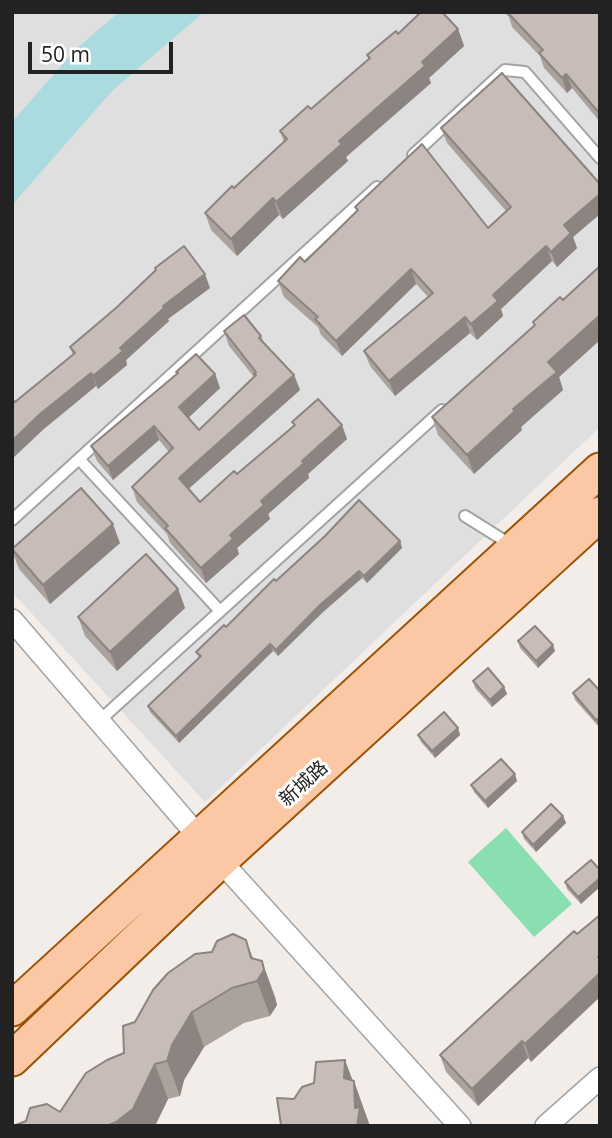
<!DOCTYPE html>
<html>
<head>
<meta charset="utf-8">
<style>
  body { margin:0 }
  #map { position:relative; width:612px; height:1138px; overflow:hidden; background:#f2ede9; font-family:"Open Sans",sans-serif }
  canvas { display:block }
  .frame { position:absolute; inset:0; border:14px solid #222; pointer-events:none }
  .scale { position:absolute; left:28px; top:42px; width:145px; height:32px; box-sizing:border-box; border:4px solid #222; border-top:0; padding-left:9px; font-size:21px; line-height:24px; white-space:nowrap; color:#222; -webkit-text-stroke:5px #fff; paint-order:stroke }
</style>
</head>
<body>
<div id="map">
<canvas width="612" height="1138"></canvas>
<div class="frame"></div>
<div class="scale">50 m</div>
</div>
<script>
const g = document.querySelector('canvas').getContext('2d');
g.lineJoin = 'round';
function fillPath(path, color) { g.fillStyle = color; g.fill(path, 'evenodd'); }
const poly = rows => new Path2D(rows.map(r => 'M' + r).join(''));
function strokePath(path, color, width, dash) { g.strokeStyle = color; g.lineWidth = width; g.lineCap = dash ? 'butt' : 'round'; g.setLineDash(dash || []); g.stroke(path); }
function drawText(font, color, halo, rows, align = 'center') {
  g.font = font + ' "Open Sans","Noto Sans SC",sans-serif'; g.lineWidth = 6; g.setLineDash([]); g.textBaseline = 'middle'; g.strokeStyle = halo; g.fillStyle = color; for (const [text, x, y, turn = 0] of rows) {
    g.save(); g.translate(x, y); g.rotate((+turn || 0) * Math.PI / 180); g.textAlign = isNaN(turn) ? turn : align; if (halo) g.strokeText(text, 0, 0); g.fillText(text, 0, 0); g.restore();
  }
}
const residential = poly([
  [12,12,600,12,600,427,205,802,12,592]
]);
const pitch = poly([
  [506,828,572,904,534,937,468,862]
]);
const water = poly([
  [119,12,204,12,112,91,12,205,12,122,77,48]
]);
const service = poly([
  [413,155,505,70,525,72,600,158],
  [79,459,220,611],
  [465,516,513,546],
  [12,520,377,187],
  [99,721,442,410]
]);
const minor = poly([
  [12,620,199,837,460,1126],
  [546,1126,600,1078]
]);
const primary = poly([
  [12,1009,600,470],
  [12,1059,221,860,600,514]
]);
const wall = poly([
  [504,12,600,12,600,122,572,88,567,93,544,68,540,56,512,27,509,17],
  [458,29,464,46,429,78,431,83,346,157,348,161,283,219,279,215,237,256,211,230,205,213,284,142,280,131,311,109,369,59,367,55,398,34],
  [441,128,600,184,600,214,573,237,577,248,557,267,552,261,501,309,503,316,477,340,470,333,395,396,370,366,364,351,428,297,416,284,342,356,321,335,318,327,284,297,278,281,305,262,357,212,355,207,488,228,506,211,447,143],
  [600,266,600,340,559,377,563,390,521,427,522,430,474,474,438,435,432,417,534,326,533,322,563,300],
  [155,268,210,288,168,319,169,321,126,360,127,365,98,389,96,386,45,428,15,402,73,355,70,347,116,308,156,271],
  [224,331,261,336,264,343,294,375,300,390,188,489,200,502,237,474,294,426,292,422,347,439,308,474,309,478,268,514,270,519,237,548,239,554,206,583,170,543,167,534,137,502,132,487,169,452,159,440,113,480,97,461,91,446,177,374,176,372,215,374,220,388,188,418,199,430,254,377,229,346],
  [400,541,402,548,367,583,362,578,323,612,278,656,273,651,179,743,150,712,148,706,199,658,196,652,226,627,276,581],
  [120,543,50,604,19,569,12,551],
  [178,589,185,608,117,671,85,636,78,617],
  [518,641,555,651,538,668,520,648],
  [589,679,599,727,575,700,573,693],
  [473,681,504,687,507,694,492,707,475,688],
  [458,728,460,735,435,758,421,742,418,735],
  [517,781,488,808,474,792,471,785],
  [563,816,566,823,536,852,524,839,522,832],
  [591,860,581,904,567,889,565,882],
  [574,931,531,1062,528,1058,478,1106,446,1072,440,1055],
  [246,940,253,958,275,997,277,1005,270,1016,244,1023,204,1047,184,1080,180,1096,168,1099,155,1126,13,1126,60,1112,124,1053,135,1022,212,952]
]);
const shadedWall = poly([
  [458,29,464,46,429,78,431,83,346,157,348,161,283,219,276,202,339,141],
  [566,74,572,88,567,93,562,78],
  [600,194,600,214,573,237,577,248,557,267,551,252,564,225],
  [273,198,279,215,237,256,231,239],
  [546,246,552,261,501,309,503,316,477,340,471,324,493,295],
  [411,269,416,284,342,356,336,341],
  [205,274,210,288,168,319,169,321,126,360,127,365,98,389,93,376,163,306],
  [599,316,600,340,559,377,563,390,521,427,522,430,474,474,467,455,513,409,548,362],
  [465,317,470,333,395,396,389,381],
  [91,373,96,386,45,428,12,459,12,441,40,414],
  [215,374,220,388,184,422,179,407],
  [294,375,300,390,184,493,179,478],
  [342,425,347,439,308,474,309,478,268,514,270,519,237,548,239,554,206,583,201,568,261,501,302,461],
  [154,426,159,440,113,480,108,466],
  [113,524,120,543,50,604,43,585],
  [400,541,402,548,367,583,364,576],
  [359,571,362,578,323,612,278,656,276,650,320,605],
  [178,589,185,608,117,671,110,652],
  [270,644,273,651,179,743,176,736],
  [553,645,555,651,538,668,536,661],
  [504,687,507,694,492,707,490,700],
  [600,717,600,726,599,727,596,720],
  [458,728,460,735,435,758,432,751],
  [515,774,517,781,488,808,485,801],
  [563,816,566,823,536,852,533,845],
  [600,878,600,887,581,904,578,897],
  [246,940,259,977,262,961,275,997,277,1005,270,1016,257,981],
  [600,973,600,997,531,1062,525,1044],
  [192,1012,204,1047,184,1080,180,1096,167,1061,172,1045],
  [522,1041,528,1058,478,1106,472,1089],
  [345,1060,354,1084,354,1081,370,1126,357,1126,344,1078],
  [155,1064,168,1099,155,1126,118,1126,116,1122]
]);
const building = poly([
  [421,12,442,12,458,29,422,62,425,66,339,141,342,144,276,202,273,198,231,239,205,213,232,186,234,188,287,139,280,131,308,106,311,109,370,58,367,55,396,31,398,34,421,12],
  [507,12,600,12,600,114,566,74,562,78,539,53,543,50,507,12],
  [502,73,600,184,600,194,564,225,571,233,551,252,546,246,493,295,498,301,471,324,465,317,389,381,364,351,433,293,411,269,336,341,315,319,318,317,278,281,300,257,305,262,358,210,355,207,422,144,488,228,511,207,441,128,502,73],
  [184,246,205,274,163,306,164,308,120,348,123,351,93,376,91,373,40,414,12,441,12,399,15,402,75,353,70,347,116,308,156,270,155,268,184,246],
  [600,266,600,317,599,316,548,362,557,372,513,409,515,411,467,455,432,417,535,325,533,322,560,297,563,300,600,266],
  [244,315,261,336,259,338,294,375,179,478,200,502,234,471,237,474,295,425,292,422,318,399,342,425,302,461,304,463,261,501,264,505,230,535,233,539,201,568,165,528,168,526,132,487,173,448,154,426,108,466,91,446,178,373,176,372,196,354,215,374,179,407,199,430,256,375,254,374,256,372,224,331,244,315],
  [81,488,113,524,43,585,12,549,81,488],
  [359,500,400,541,364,576,359,571,320,605,276,650,270,644,176,736,148,706,201,656,196,652,224,625,226,627,274,579,276,581,325,536,359,500],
  [146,554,178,589,110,652,78,617,146,554],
  [535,626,553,645,536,661,518,641,535,626],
  [488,668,504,687,490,700,473,681,488,668],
  [589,679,600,691,600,717,596,720,573,693,589,679],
  [444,712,458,728,432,751,418,735,444,712],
  [501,759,515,774,485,801,471,785,501,759],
  [551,804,563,816,533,845,522,832,551,804],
  [591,860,600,870,600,878,578,897,565,882,591,860],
  [600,915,600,955,598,957,600,958,600,973,525,1044,522,1041,472,1089,440,1055,574,931,577,934,600,915],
  [233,934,246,940,251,958,262,961,264,970,257,981,232,988,192,1012,172,1045,167,1061,155,1064,133,1109,116,1122,107,1126,13,1126,26,1121,30,1108,47,1104,60,1112,86,1073,107,1060,124,1053,123,1026,135,1022,153,990,168,973,195,954,212,952,217,941,233,934],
  [345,1060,344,1078,354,1081,355,1108,360,1107,357,1126,281,1125,277,1098,294,1099,302,1087,314,1083,316,1062,345,1060]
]);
const streetNames = [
  ["新城路",304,784,-42]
];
fillPath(residential, '#e0dfdf');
fillPath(pitch, '#89dfb0');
fillPath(water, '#aadbde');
strokePath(service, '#a3a3a3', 14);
strokePath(minor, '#a3a3a3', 24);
strokePath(primary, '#9d5102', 37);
strokePath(service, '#fff', 10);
strokePath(minor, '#fff', 21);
strokePath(primary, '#fbc8a5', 33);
fillPath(wall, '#aba29e');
fillPath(shadedWall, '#8b8481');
fillPath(building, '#c7bcb8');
strokePath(building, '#8b8481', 2);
drawText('19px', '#222', '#fff', streetNames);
</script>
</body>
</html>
